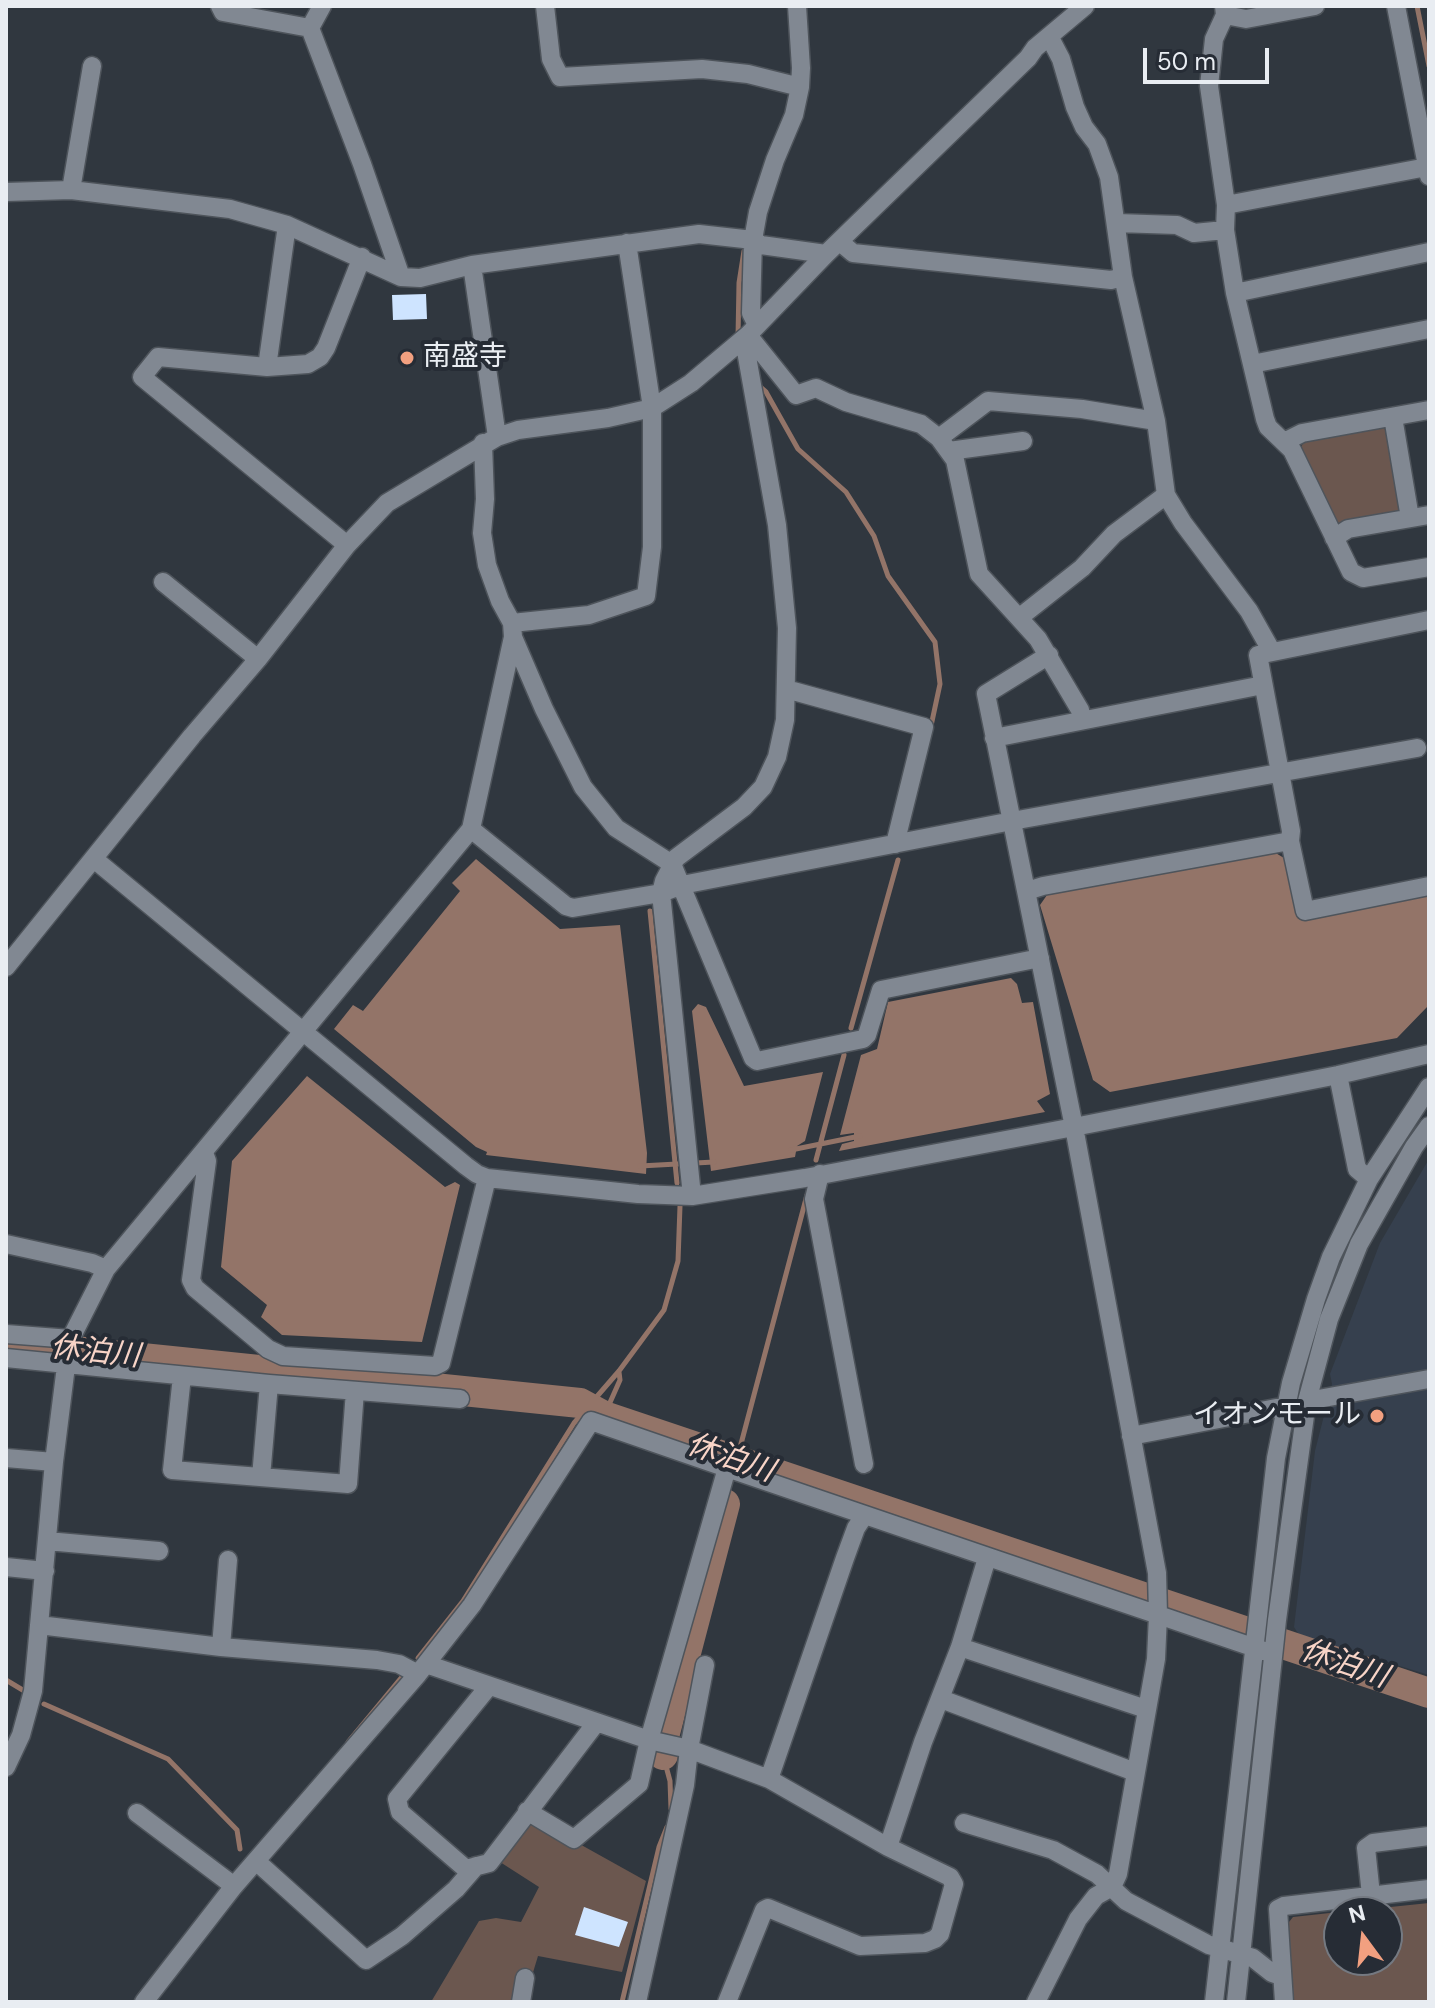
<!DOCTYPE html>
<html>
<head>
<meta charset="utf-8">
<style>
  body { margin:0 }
  #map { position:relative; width:1435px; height:2008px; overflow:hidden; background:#30373f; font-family:"DM Sans",sans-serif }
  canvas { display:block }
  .frame { position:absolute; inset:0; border:8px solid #e9edf2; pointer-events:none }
  .north { position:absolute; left:1323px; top:1896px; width:80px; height:80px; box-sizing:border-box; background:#262c35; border:2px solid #747981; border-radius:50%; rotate:345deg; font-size:22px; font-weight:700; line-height:32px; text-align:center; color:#e9edf2 }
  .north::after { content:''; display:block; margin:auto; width:28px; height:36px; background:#f2a080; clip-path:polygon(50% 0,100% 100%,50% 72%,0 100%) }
  .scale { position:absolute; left:1143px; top:48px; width:126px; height:36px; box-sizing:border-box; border:4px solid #e9edf2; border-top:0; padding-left:10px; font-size:24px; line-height:28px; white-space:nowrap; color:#e9edf2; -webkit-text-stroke:6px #262c35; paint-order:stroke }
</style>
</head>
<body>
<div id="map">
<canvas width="1435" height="2008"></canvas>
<div class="frame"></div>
<div class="north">N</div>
<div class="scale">50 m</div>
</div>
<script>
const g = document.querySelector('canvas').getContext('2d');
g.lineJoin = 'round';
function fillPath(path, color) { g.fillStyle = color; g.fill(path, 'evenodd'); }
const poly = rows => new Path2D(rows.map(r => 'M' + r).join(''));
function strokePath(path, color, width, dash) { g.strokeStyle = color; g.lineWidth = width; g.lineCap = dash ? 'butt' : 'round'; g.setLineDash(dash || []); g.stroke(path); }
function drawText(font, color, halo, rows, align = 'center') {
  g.font = font + ' "DM Sans","Noto Sans JP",sans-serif'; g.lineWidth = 8; g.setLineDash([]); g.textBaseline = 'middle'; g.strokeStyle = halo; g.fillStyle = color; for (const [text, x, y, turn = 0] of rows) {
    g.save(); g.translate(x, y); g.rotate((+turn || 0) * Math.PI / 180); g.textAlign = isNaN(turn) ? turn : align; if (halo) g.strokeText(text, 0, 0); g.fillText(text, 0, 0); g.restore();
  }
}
const built = poly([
  [1429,1159,1429,1675,1299,1635,1294,1627,1315,1451,1332,1384,1330,1374,1380,1243]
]);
const green = poly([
  [1384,425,1401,511,1337,526,1301,448,1304,440],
  [535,1812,576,1842,646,1881,622,1972,538,1956,524,2002,431,2002,479,1921,496,1918,521,1922,539,1887,500,1862],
  [1429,1903,1429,2002,1293,2002,1285,1927,1293,1917,1339,1912,1339,1960,1387,1960,1387,1912,1342,1912]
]);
const water = poly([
  [1274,852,1284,858,1298,919,1429,895,1429,1005,1397,1038,1110,1092,1093,1080,1040,905,1047,895],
  [476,859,560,929,620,925,647,1153,646,1174,486,1155,487,1152,476,1147,334,1029,353,1005,363,1011,460,891,452,883],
  [1011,978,1017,984,1022,1003,1033,1002,1050,1094,1037,1101,1045,1112,839,1151,842,1144,854,1141,854,1133,840,1135,861,1055,877,1049,888,1002],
  [698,1004,706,1007,744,1086,823,1072,805,1141,797,1146,795,1157,711,1171,692,1011],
  [307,1076,445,1187,455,1182,460,1185,422,1342,282,1335,261,1317,267,1305,221,1267,232,1161]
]);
const stream = poly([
  [1417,6,1429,66],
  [738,337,739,283,744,251],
  [758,385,766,392,798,449,846,492,874,536,888,576,935,642,940,684,931,726],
  [650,911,677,1183],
  [851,1028,898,860],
  [791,1150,860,1136],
  [816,1160,844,1055],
  [640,1166,714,1162],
  [604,1416,620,1380,619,1372],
  [737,1459,807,1195],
  [418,1658,463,1601,574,1423,619,1371,664,1310,678,1261,680,1206],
  [6,1680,26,1692],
  [44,1704,168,1759,237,1830,240,1849],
  [348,1742,401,1678],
  [663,1755,670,1781,671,1809],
  [622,2002,659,1847,667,1827]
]);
const river = poly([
  [6,1344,580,1403,604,1416,1429,1693],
  [663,1755,665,1733,725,1504]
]);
const building = poly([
  [426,294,427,319,393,320,392,295],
  [584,1907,628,1922,619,1947,575,1935]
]);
const minor = poly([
  [220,6,223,12,310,28],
  [322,6,310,28,362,164,401,277],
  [545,6,551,59,560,77,702,69,748,74,800,87],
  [1224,6,1225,15,1214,39,1209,86,1226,205,1225,230,1235,293,1265,419,1268,427,1292,450,1351,572,1363,578,1429,567],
  [1396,6,1429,176],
  [1225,15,1246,19,1315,6],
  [1049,36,1061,59,1075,107,1084,127,1097,144,1109,177,1123,277,1156,421,1166,495,1183,523,1249,611,1272,652],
  [71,190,92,66],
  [6,192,71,190,230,209,287,225,401,277,420,278,472,265,699,234,753,240,761,245,826,254],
  [1226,205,1427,167],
  [1117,223,1177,225,1194,233,1225,230],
  [840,242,853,253,1111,280,1123,277],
  [472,265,497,437],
  [1235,293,1429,252],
  [757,325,751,313,753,240,758,212,775,160,794,115,800,87,801,68,797,6],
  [748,335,796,395,816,388,846,402,921,424,939,438,955,460,979,574,1038,639,1080,710,1082,720],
  [1252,364,1429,329],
  [267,367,287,225],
  [1393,417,1410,518],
  [939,438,988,401,1082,409,1156,421],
  [1286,441,1302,433,1429,410],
  [483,443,485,499,482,533,487,565,500,601,512,623,513,637,544,709,583,787,616,828,672,864,753,1058,757,1061,863,1039,867,1035,881,990,1040,958],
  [949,451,1023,441],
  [1334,538,1348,529,1429,515],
  [347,545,142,377,158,357,267,367,308,364,320,357,326,348,362,257],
  [163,582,258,659],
  [1020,617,1082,568,1114,534,1166,495],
  [1429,620,1258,655,1291,831,1290,841,1305,911,1429,886],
  [512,623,589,615,646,596,652,547,652,408,627,243],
  [786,689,924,727,895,844],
  [994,738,1263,685],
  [471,829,566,906,573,908,661,893,682,885,1012,821,1417,748],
  [94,859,466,1166,477,1174,487,1178,638,1194,692,1196,805,1178,1074,1127,1338,1075,1429,1054],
  [1027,891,1043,886,1290,841],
  [6,967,192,736,258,659,347,545,387,503,497,437,518,430,608,418,652,408,691,383,748,335,826,254,1028,58,1035,48,1085,6],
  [1338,1075,1357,1169,1369,1179],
  [204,1153,207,1161,191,1280,195,1288,268,1349,283,1356,435,1366,441,1363,487,1178],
  [820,1174,814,1199,864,1464],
  [692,1196,661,893,664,881,676,858,744,807,763,787,777,757,785,720,787,628,777,525,746,351,748,335],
  [6,1244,92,1263,106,1269],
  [6,1334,71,1339],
  [6,1358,269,1384,460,1399],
  [182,1376,172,1470,348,1484,355,1391],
  [1307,1401,1429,1379],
  [1131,1436,1276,1408,1285,1408],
  [6,1458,54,1462],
  [261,1477,269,1384],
  [47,1541,159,1551],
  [6,1567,45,1571],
  [39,1625,221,1647,377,1660,399,1664,418,1674],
  [221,1647,228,1560],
  [960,1647,1146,1709],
  [426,1664,649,1740,689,1749,769,1779,888,1847],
  [489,1686,397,1799,400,1812,466,1869,489,1863,596,1723],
  [941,1699,1135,1772],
  [6,1767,21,1735,33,1691,54,1462,69,1342,106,1269,471,829,513,637],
  [769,1779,845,1558,856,1528,864,1516],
  [527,1811,574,1839,639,1784,649,1740,727,1468,1273,1654],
  [137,1813,234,1886],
  [964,1823,1053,1850,1097,1874,1126,1901,1209,1945,1253,1958,1272,1973,1281,1976],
  [256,1861,366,1960,402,1936,456,1889,476,1866],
  [1371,1895,1366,1848,1373,1843,1429,1836],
  [144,2002,234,1886,418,1674,472,1605,591,1421,727,1468],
  [521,2002,525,1978],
  [637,2002,685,1785,689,1749,705,1665],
  [727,2002,764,1910,768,1908,860,1946,925,1943,935,1939,940,1934,954,1884,950,1877,888,1847,923,1742,960,1647,987,1558],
  [1036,2002,1078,1919,1096,1896,1112,1887,1118,1874,1156,1659,1158,1615,1157,1573,1074,1127,986,694,1049,655],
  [1214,2002,1276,1458,1291,1383,1316,1299,1331,1257,1369,1179,1429,1087],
  [1236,2002,1277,1620,1307,1401,1329,1319,1359,1244,1414,1147,1429,1126],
  [1284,2002,1278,1909,1284,1906,1429,1889]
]);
const markers = [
  [407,358,8,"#f2a080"],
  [1377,1416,8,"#f2a080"]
];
const poiNames = [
  ["南盛寺",423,358],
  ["イオンモール",1361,1416,"right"]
];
const waterNames = [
  ["休泊川",95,1353,6],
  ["休泊川",730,1459,19],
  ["休泊川",1344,1665,19]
];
fillPath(built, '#36404e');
fillPath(green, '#6b574f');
fillPath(water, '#937468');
strokePath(stream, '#937468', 5);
strokePath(river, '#937468', 30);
fillPath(building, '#cee4ff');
strokePath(minor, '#4e545b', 21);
strokePath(minor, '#818892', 18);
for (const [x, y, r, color] of markers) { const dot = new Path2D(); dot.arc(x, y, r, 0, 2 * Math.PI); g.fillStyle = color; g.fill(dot); strokePath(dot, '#262c35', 3); }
drawText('28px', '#e9edf2', '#262c35', poiNames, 'left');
drawText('italic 30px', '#f8d4c7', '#262c35', waterNames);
</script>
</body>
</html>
